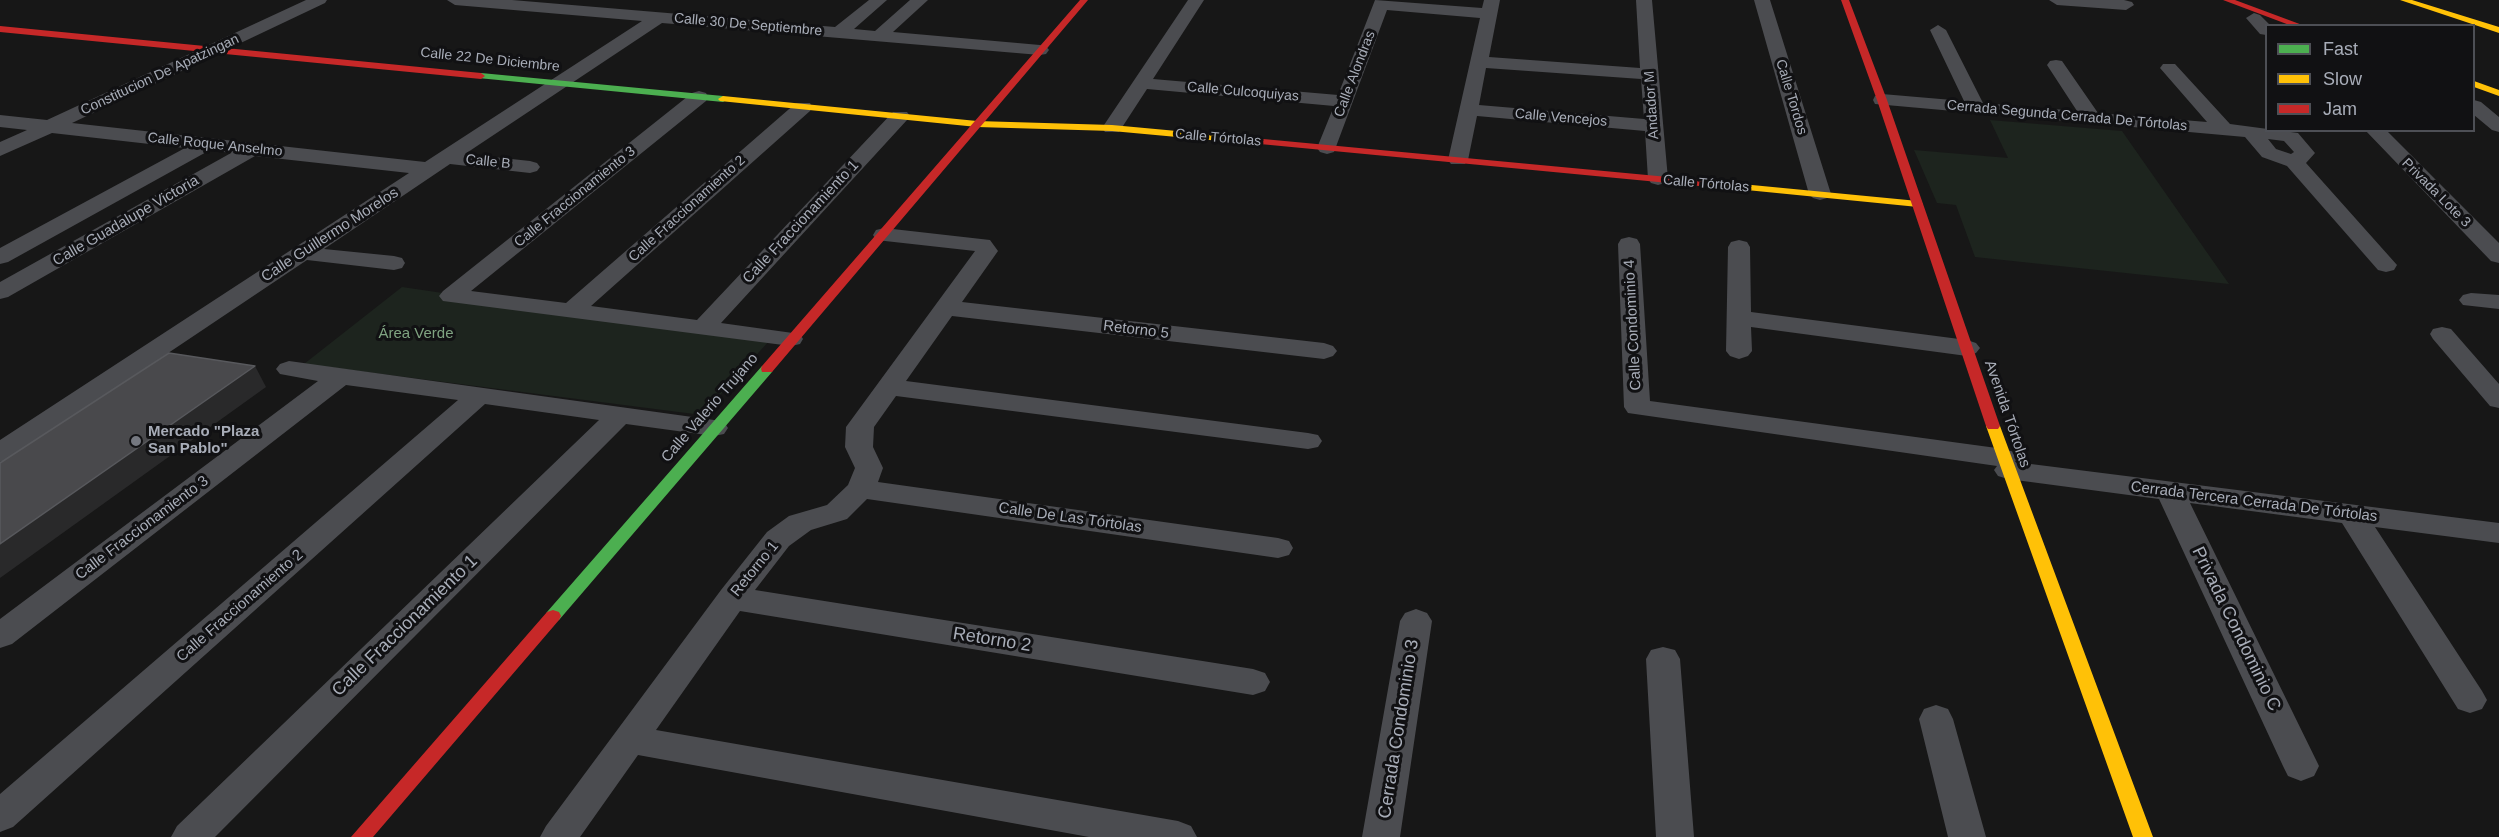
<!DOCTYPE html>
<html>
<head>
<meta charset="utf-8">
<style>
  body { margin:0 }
  #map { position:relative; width:2499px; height:837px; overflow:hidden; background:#171717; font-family:Arial,sans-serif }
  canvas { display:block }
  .legend { position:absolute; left:2265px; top:24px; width:210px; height:108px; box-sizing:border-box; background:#111113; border:2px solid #4d4f55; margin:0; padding:8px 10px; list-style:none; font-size:18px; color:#a8adb8 }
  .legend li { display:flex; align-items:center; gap:12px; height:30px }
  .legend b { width:30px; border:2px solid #4d4f55 }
</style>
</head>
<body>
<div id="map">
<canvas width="2499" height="837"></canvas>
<ul class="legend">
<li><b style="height:8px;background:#4caf50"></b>Fast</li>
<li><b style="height:8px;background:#ffc107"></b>Slow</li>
<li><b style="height:8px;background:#c62828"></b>Jam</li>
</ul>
</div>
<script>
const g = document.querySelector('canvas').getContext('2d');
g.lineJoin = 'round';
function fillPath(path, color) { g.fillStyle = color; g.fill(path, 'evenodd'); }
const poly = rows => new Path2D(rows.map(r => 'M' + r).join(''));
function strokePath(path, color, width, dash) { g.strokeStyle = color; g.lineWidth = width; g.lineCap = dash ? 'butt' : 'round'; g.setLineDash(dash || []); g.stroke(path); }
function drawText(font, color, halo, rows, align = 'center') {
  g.font = font + ' Arial,sans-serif'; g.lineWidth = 6; g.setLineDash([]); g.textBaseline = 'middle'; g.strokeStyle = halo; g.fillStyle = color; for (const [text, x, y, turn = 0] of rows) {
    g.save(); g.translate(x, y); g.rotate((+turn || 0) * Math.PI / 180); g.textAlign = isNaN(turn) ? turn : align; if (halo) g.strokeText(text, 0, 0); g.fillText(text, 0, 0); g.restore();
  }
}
const green = poly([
  [1990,120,2122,131,2229,284,1975,257,1956,205,1937,203,1914,150,2008,158],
  [402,287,769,341,702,415,304,364]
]);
const street = poly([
  [306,0,327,0,325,3,72,123,425,162,642,21,455,5,447,0,512,0,835,27,869,0,887,0,854,29,875,31,910,0,928,0,893,32,1040,45,1046,46,1049,50,1046,54,1040,55,662,23,465,154,530,161,537,163,540,167,537,171,530,173,450,164,324,249,394,256,402,258,405,263,402,268,394,270,307,260,10,459,0,462,0,440,409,173,255,156,8,297,0,299,0,282,231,153,210,150,8,262,0,264,0,248,185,148,52,133,0,156,0,142,27,130,0,127,0,115,47,120,306,0],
  [1188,0,1204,0,1153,79,1338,95,1375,0,1482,8,1484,0,1500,0,1489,57,1640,68,1636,0,1652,0,1668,179,1665,183,1658,185,1651,183,1648,179,1645,131,1477,116,1468,160,1465,164,1451,164,1448,160,1480,18,1387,10,1334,152,1327,154,1320,152,1317,148,1334,106,1147,89,1119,132,1105,132,1102,128,1188,0],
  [1486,68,1641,79,1644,119,1479,105,1486,68],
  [1754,0,1770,0,1831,194,1827,198,1820,200,1813,198,1809,194,1754,0],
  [2049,0,2124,0,2132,2,2134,5,2126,10,2057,5,2049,0],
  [2254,13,2260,15,2271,26,2266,26,2266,35,2260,34,2246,18,2254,13],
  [1938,25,1946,30,1983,103,2077,111,2047,65,2050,61,2056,60,2062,61,2098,113,2207,122,2160,68,2163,64,2175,64,2230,124,2298,133,2315,153,2306,163,2397,265,2394,270,2386,272,2378,270,2287,166,2262,157,2245,137,1875,104,1873,100,1875,96,1882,94,1964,101,1930,30,1938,25],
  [2268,139,2284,141,2294,152,2291,154,2276,149,2268,139],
  [699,91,706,93,708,97,706,101,471,291,566,303,796,103,810,103,812,107,810,111,591,306,697,320,893,112,907,112,910,116,907,120,721,323,800,334,803,339,800,344,791,346,443,301,439,296,443,291,692,93,699,91],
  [2474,100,2481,102,2499,117,2499,132,2492,130,2474,115,2474,100],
  [2365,130,2386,130,2499,243,2499,263,2491,261,2365,130],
  [884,228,990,240,998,251,962,302,1324,343,1333,346,1337,351,1333,356,1324,359,952,316,906,381,1308,433,1318,435,1322,441,1318,447,1308,449,896,396,874,427,873,447,883,468,878,482,1278,538,1289,541,1293,548,1289,555,1278,558,867,499,847,519,811,530,789,546,755,590,1253,669,1265,673,1270,682,1265,691,1253,695,740,611,656,730,1178,821,1191,826,1197,837,1089,837,638,755,580,837,540,837,546,826,721,590,767,532,789,516,827,505,848,485,855,468,845,447,846,427,975,251,876,240,873,235,876,230,884,228],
  [1629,237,1637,239,1640,244,1650,401,2004,449,2014,452,2018,458,2015,462,2499,523,2499,543,2375,527,2482,691,2487,700,2482,709,2470,713,2458,709,2342,523,2190,503,2319,766,2314,776,2301,781,2288,776,2283,766,2159,499,2008,479,1998,476,1994,470,1997,466,1628,413,1624,407,1618,244,1621,239,1629,237],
  [1739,240,1747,242,1750,247,1751,312,1967,340,1976,343,1980,348,1976,353,1967,356,1751,327,1752,351,1748,356,1739,359,1730,356,1726,351,1728,247,1731,242,1739,240],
  [2471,293,2499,295,2499,309,2463,305,2459,300,2463,295,2471,293],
  [2442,327,2451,329,2499,384,2499,408,2490,406,2433,339,2430,334,2433,329,2442,327],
  [289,361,714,420,724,422,728,428,724,434,714,436,626,424,215,837,171,837,177,826,599,420,485,404,13,827,0,832,0,794,458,400,346,385,12,644,0,648,0,619,318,381,280,374,276,369,280,364,289,361],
  [1416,609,1427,613,1432,621,1400,837,1362,837,1400,621,1405,613,1416,609],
  [1663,647,1675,650,1680,659,1694,837,1656,837,1646,659,1651,650,1663,647],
  [1936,705,1948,709,1953,719,1986,837,1948,837,1919,719,1924,709,1936,705]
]);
const fast = poly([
  [481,73,723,96,728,99,723,102,478,78,478,74,481,73],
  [767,365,772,366,773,369,772,372,559,620,553,622,547,620,545,616,547,612,762,366,767,365]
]);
const slow = poly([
  [2400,0,2412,0,2499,27,2499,33,2400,0],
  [2474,81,2499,90,2499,96,2474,87,2474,81],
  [723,96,977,121,1112,125,1242,137,1247,140,1242,143,1112,131,977,127,720,101,718,99,723,96],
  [1700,180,1918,201,1923,204,1918,207,1696,185,1695,183,1700,180],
  [1993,422,2000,426,2153,837,2133,837,1986,426,1993,422]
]);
const jam = poly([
  [1080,0,1088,0,772,372,762,372,761,369,762,366,1080,0],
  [1841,0,1849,0,1887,100,2000,426,1998,429,1988,429,1986,426,1877,100,1841,0],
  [2223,0,2235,0,2305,26,2292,26,2223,0],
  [0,26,481,73,485,76,481,79,0,32,0,26],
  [1242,137,1700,180,1705,183,1700,186,1239,142,1239,138,1242,137],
  [553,610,559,612,561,616,559,620,373,837,351,837,547,612,553,610]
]);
const shadedWall = poly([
  [255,366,266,387,0,578,0,544]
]);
const building = poly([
  [169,353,255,366,0,544,0,463,169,353]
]);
const markers = [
  [136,441,6,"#757880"]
];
const farStreetnames = [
  ["Calle 30 De Septiembre",748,25,5],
  ["Calle 22 De Diciembre",490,60,6],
  ["Calle Alondras",1355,74,-69],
  ["Constitucion De Apatzingan",160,75,-25],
  ["Calle Culcoquiyas",1243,92,5],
  ["Calle Tordos",1791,97,73],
  ["Andador M",1652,105,-94],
  ["Cerrada Segunda Cerrada De Tórtolas",2067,116,5],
  ["Calle Vencejos",1561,118,5],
  ["Calle Tórtolas",1218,138,5],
  ["Calle Roque Anselmo",215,145,6],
  ["Calle B",488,162,6],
  ["Calle Tórtolas",1706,184,5],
  ["Privada Lote 3",2436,193,45],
  ["Calle Fraccionamiento 3",575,197,-39],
  ["Calle Fraccionamiento 2",687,209,-42]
];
const streetNames = [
  ["Calle Guadalupe Victoria",126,221,-30],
  ["Calle Fraccionamiento 1",801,222,-47],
  ["Calle Guillermo Morelos",330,235,-33],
  ["Calle Condominio 4",1633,325,-93],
  ["Retorno 5",1136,330,7],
  ["Calle Valerio Trujano",710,408,-49],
  ["Avenida Tórtolas",2007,414,71],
  ["Cerrada Tercera Cerrada De Tórtolas",2254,502,7],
  ["Calle De Las Tórtolas",1070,518,8],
  ["Calle Fraccionamiento 3",142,528,-37],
  ["Retorno 1",755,569,-51],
  ["Calle Fraccionamiento 2",240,606,-41]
];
const parkNames = [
  ["Área Verde",416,334]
];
const poiNames = [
  ["Mercado \"Plaza",148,432],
  ["San Pablo\"",148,449]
];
const nearStreetnames = [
  ["Calle Fraccionamiento 1",405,626,-44],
  ["Privada Condominio C",2236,629,64],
  ["Retorno 2",992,640,9],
  ["Cerrada Condominio 3",1399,729,-81]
];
fillPath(green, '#1d241e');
fillPath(street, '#4b4c50');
fillPath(fast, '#4caf50');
fillPath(slow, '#ffc107');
fillPath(jam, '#c62828');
fillPath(shadedWall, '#29292a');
fillPath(building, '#49494c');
strokePath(building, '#58595d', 1.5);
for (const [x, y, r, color] of markers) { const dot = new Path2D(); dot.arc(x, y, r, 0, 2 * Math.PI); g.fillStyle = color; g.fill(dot); strokePath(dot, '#111113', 2); }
drawText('14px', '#a8adb8', '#111113', farStreetnames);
drawText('15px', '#a8adb8', '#111113', streetNames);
drawText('15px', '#7fa381', '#111113', parkNames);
drawText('bold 15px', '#a8adb8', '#111113', poiNames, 'left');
drawText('18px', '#a8adb8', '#111113', nearStreetnames);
</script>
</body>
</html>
